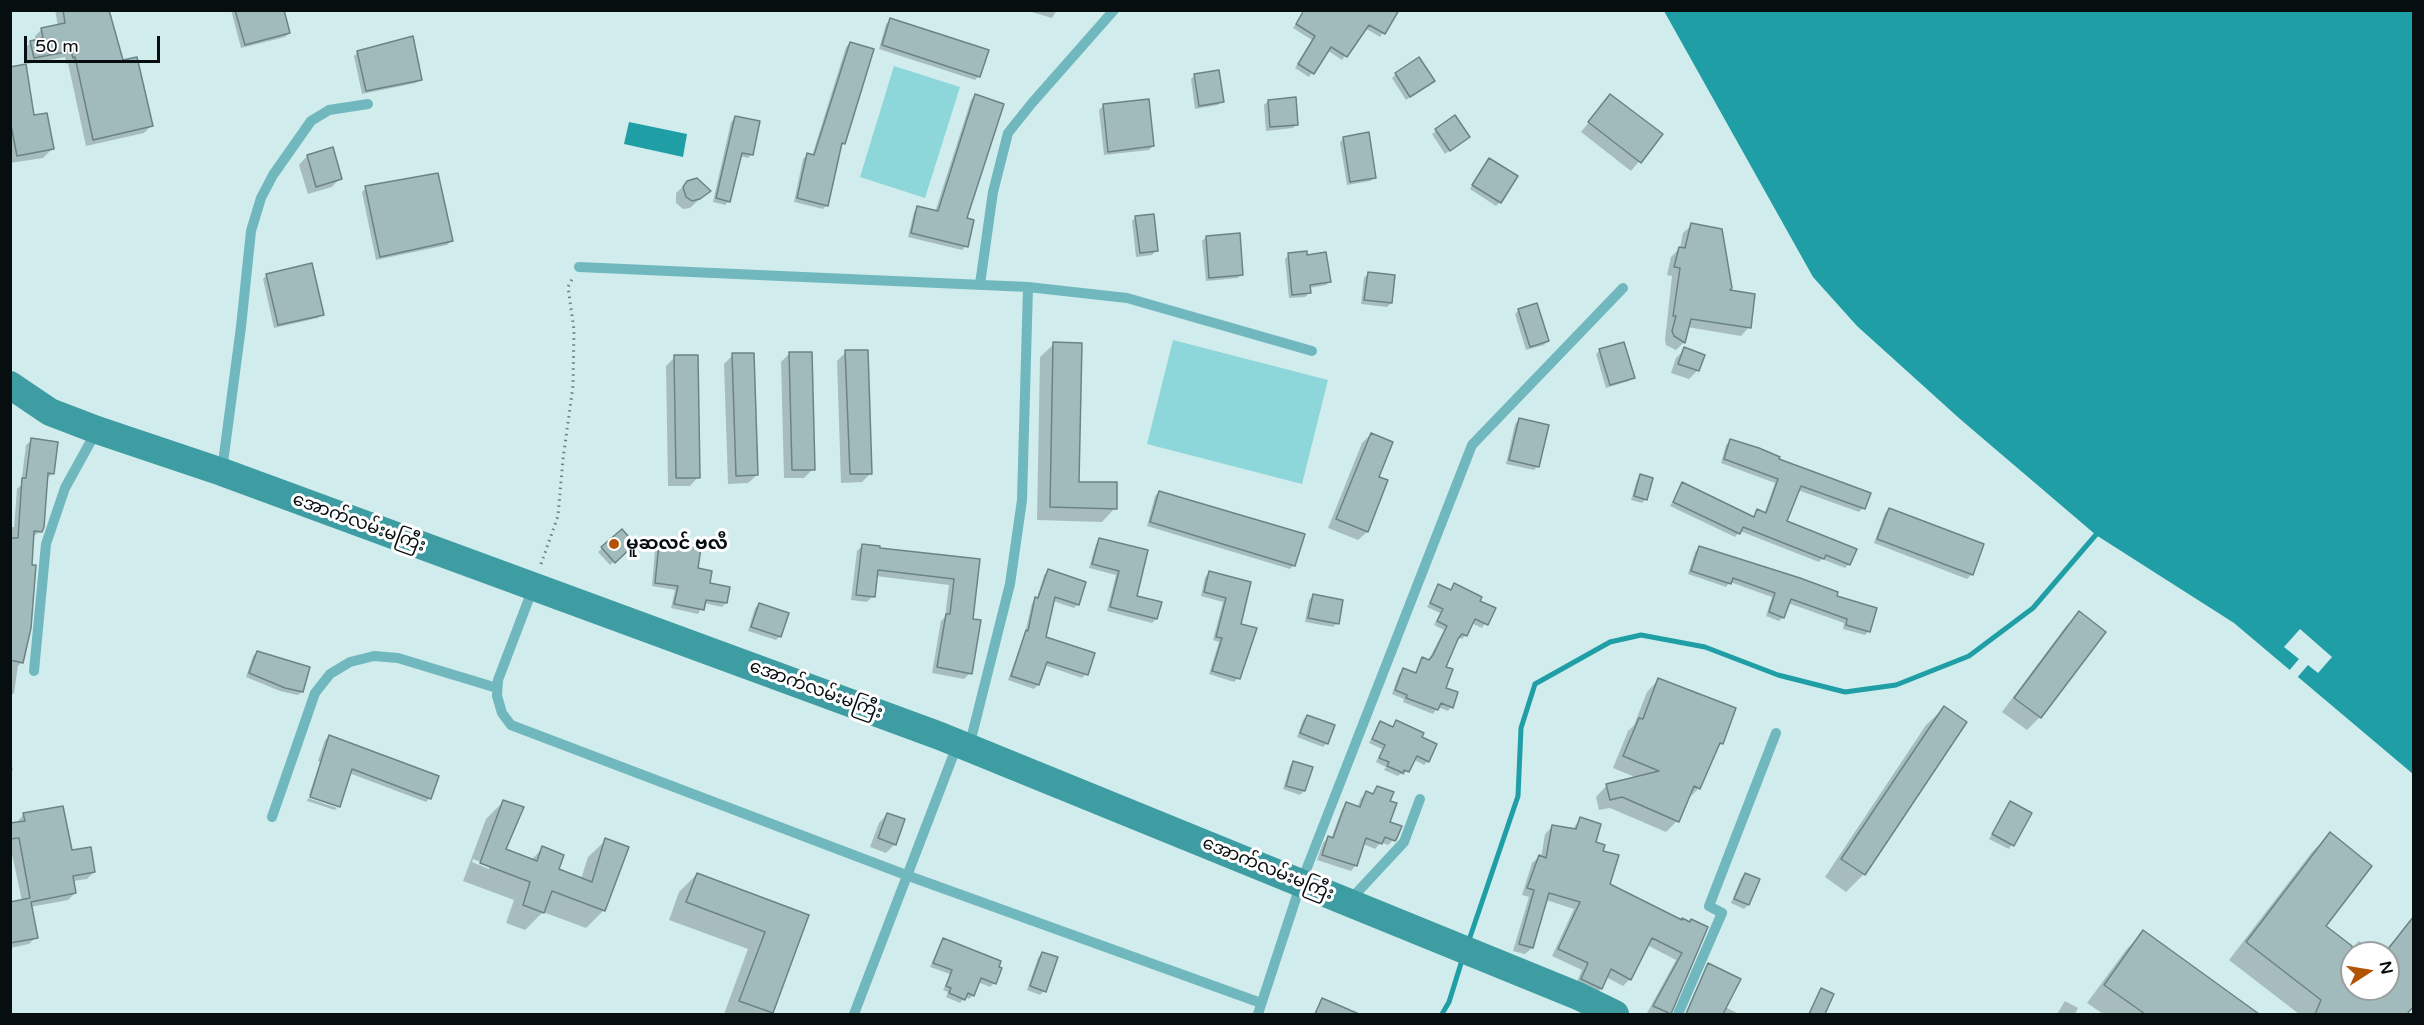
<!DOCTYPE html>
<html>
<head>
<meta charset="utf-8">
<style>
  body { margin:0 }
  #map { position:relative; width:2424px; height:1025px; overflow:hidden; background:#d1eced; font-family:"Varela Round",sans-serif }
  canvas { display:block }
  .frame { position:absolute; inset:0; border:12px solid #060e0f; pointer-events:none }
  .north { position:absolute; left:2340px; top:941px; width:60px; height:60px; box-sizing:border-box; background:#fff; border:2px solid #9b9f9f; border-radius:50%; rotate:78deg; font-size:16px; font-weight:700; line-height:24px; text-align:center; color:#060e0f }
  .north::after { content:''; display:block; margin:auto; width:21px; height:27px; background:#b25404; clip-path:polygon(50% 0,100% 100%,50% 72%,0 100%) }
  .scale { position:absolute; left:24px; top:36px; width:136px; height:27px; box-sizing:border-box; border:3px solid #060e0f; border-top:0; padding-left:8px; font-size:18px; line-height:21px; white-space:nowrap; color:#060e0f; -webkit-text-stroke:4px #fff; paint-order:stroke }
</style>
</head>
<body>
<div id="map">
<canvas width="2424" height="1025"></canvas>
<div class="frame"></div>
<div class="north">N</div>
<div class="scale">50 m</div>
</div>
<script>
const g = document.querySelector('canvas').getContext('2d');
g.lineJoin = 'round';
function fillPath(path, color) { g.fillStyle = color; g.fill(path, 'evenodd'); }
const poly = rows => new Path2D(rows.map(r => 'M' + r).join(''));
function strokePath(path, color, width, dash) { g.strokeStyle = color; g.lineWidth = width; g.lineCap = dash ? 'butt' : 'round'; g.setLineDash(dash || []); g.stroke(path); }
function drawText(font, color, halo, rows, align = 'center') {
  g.font = font + ' "Varela Round","Noto Sans Myanmar",sans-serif'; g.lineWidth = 6; g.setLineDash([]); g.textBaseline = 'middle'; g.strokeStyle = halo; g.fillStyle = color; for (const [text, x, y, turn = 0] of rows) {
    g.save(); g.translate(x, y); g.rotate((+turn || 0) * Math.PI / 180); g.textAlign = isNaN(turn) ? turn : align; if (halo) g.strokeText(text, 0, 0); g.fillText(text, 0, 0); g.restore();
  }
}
const green = poly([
  [894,66,960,87,925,198,860,177],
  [1173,340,1328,380,1302,484,1147,444]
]);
const water = poly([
  [1664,11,2413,11,2413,774,2234,623,2096,535,1960,419,1857,326,1813,277],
  [629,122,687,134,683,157,624,144]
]);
const pier = poly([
  [2300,629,2332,657,2318,673,2308,665,2295,680,2287,673,2299,659,2284,647]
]);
const shadow = poly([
  [55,10,108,10,122,62,151,126,144,133,86,146,68,63,66,64,65,57,27,64,24,49,31,42,36,41,35,36,42,29,58,26],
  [231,10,283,10,289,33,285,37,241,48],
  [1025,10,1057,10,1052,18],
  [1305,10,1397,10,1380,37,1365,28,1342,60,1327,50,1309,77,1295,68,1312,40,1293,28],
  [890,20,979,76,975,80,879,49,886,24],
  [850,43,844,143,840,147,827,205,823,209,794,202,803,159,807,155,812,156,846,47],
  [358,52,420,79,416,83,362,94,354,56],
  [10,68,33,117,52,149,43,158,10,163],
  [1396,74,1429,84,1406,100,1392,78],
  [1195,75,1222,101,1218,105,1195,109,1191,79],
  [975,96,965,219,966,246,962,250,908,237,914,212,918,208,935,212,971,100],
  [1610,96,1661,135,1631,171,1581,132],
  [1268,101,1297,124,1293,128,1266,131,1264,105],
  [1103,106,1153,146,1149,150,1104,155,1099,110],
  [1455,117,1464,140,1445,154,1432,134],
  [735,118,752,154,748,158,740,156,729,201,725,205,713,202,731,122],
  [1344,138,1374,178,1370,181,1347,185,1340,142],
  [307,156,340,178,332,187,308,194,299,165],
  [1486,164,1500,202,1496,206,1470,189],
  [686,184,708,191,690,208,683,209,676,203,676,193],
  [366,188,451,241,447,245,376,260,362,192],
  [1136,217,1156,251,1152,255,1136,257,1132,221],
  [1692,225,1749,327,1741,336,1687,327,1684,342,1676,350,1666,345,1665,340,1672,276,1667,275,1671,257,1680,248,1683,233],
  [1206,237,1242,274,1238,278,1206,281,1202,241],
  [1289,255,1330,281,1326,285,1309,288,1309,293,1305,297,1289,298,1285,259],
  [1368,274,1391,303,1387,307,1361,304,1364,278],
  [267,275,322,314,318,318,274,328,263,279],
  [1519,310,1548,341,1544,345,1526,350,1515,314],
  [1054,344,1078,483,1115,508,1102,522,1037,520,1040,357],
  [1685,349,1698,370,1689,379,1671,373,1676,358],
  [1600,350,1633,377,1629,381,1606,388,1596,354],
  [846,352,871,473,862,482,841,483,837,361],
  [790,353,813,469,804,478,784,478,781,362],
  [733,355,757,475,748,483,728,484,724,364],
  [675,357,698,477,690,486,668,486,666,366],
  [1519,420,1538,466,1534,470,1506,464,1515,424],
  [1371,434,1377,478,1386,481,1367,532,1358,540,1328,528,1362,443],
  [32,440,53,473,47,479,41,531,32,537,22,662,18,666,14,693,10,696,10,527,14,527,17,489,21,485,26,445],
  [1730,441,1777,460,1863,508,1859,512,1798,490,1785,522,1849,564,1845,568,1822,559,1819,562,1740,531,1735,537,1670,506,1683,484,1752,518,1757,511,1764,514,1775,483,1721,463,1726,445],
  [1641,476,1646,499,1642,503,1631,500,1637,480],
  [1159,492,1294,565,1290,569,1147,526,1155,496],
  [1889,509,1982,544,1971,575,1967,579,1874,543,1885,513],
  [621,531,633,544,610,565,598,552],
  [1100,540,1135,597,1156,619,1152,623,1107,611,1116,575,1089,568,1096,544],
  [863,545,878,550,978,560,971,620,970,673,964,679,932,673,941,621,945,617,949,585,876,576,873,596,867,602,851,600,857,551],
  [659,546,696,569,726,603,722,607,704,603,698,614,671,608,675,590,652,586,655,550],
  [1699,548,1835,597,1869,631,1865,635,1843,629,1844,623,1788,603,1783,617,1779,621,1766,616,1772,597,1730,582,1726,587,1688,574,1695,552],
  [1048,571,1078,604,1074,608,1053,601,1045,638,1086,674,1082,678,1044,665,1038,685,1034,689,1008,680,1025,633,1032,603,1037,598,1044,575],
  [1209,573,1249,583,1239,625,1238,678,1234,682,1209,674,1219,642,1213,640,1223,602,1201,596,1205,577],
  [1454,585,1494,609,1482,628,1471,623,1466,635,1462,639,1458,637,1444,667,1445,689,1451,707,1448,711,1438,707,1433,714,1403,702,1404,699,1392,694,1399,674,1403,670,1414,674,1423,659,1428,661,1444,630,1434,625,1440,613,1427,607,1439,586,1449,591],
  [1313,596,1337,623,1333,627,1305,622,1309,600],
  [759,604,780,636,776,640,748,631,755,608],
  [2079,613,2040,717,2027,730,2002,712,2066,626],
  [257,652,302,692,298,695,280,691,246,677,253,656],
  [1658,680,1722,743,1715,750,1699,788,1688,799,1677,821,1666,832,1610,808,1599,810,1596,797,1607,785,1637,778,1613,768,1628,731,1634,725,1647,692],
  [1944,708,1864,874,1846,892,1825,877,1926,725],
  [1307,716,1327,743,1323,747,1297,737,1303,720],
  [1381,722,1391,728,1396,722,1420,738,1428,761,1424,765,1413,759,1404,775,1400,774,1398,776,1384,770,1386,767,1376,762,1382,749,1369,743],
  [329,736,430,798,426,802,349,773,338,807,309,795,320,762,318,761,325,740],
  [10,758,13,770,10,773],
  [1294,762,1304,791,1300,795,1283,789,1290,766],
  [1378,788,1388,801,1388,823,1396,837,1388,845,1381,842,1375,849,1363,844,1356,865,1351,871,1317,860,1323,843,1328,838,1331,839,1342,809,1347,804,1357,808,1361,798,1366,793,1371,795],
  [308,798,337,808,335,810,307,801],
  [504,801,504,850,531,860,543,848,557,870,581,879,588,857,606,840,604,910,586,928,543,912,525,930,506,923,514,900,463,881,486,819],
  [473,859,489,865,489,869,472,862],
  [2011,803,2030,813,2009,849,1989,839],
  [24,814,94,872,87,879,73,881,75,893,68,900,30,907,36,937,29,944,10,948,10,904,22,901,10,845,10,825,17,824,17,822],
  [887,814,895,844,886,853,870,847,879,823],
  [1580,819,1602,852,1608,885,1681,922,1706,928,1669,1014,1647,1013,1676,960,1647,945,1630,979,1623,986,1606,977,1601,989,1594,995,1575,986,1582,970,1552,956,1574,909,1546,900,1532,948,1525,954,1513,951,1529,897,1522,895,1532,863,1539,857,1541,858,1545,834,1552,827,1572,830],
  [2330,834,2324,926,2352,948,2359,941,2374,953,2352,953,2352,989,2388,989,2388,953,2383,953,2411,921,2414,1003,2405,1014,2299,1014,2229,960,2312,852],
  [697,874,807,916,770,1014,724,1014,748,949,669,920,679,892],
  [1745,874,1758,880,1748,905,1744,909,1731,903,1741,878],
  [2143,932,2257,1014,2103,1014,2087,1003,2126,950],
  [944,940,994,983,990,987,978,982,973,995,969,999,965,997,960,1003,946,997,948,992,943,990,950,974,930,967,940,944],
  [1042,954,1044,991,1040,995,1027,990,1038,958],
  [1709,965,1725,1007,1739,1014,1685,1014,1705,969],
  [1822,990,1832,994,1824,1014,1808,1014],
  [1322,1000,1335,1006,1332,1014,1314,1014],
  [2065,1001,2078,1008,2075,1014,2057,1014]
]);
const stream = poly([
  [1468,943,1518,796,1521,728,1535,684,1610,642,1641,635,1705,647,1778,675,1845,692,1896,685,1969,656,2033,608,2100,530],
  [1442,1014,1449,1002,1463,957]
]);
const building = poly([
  [63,10,109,10,123,60,137,57,153,126,93,140,75,57,73,58,71,51,34,58,30,41,43,38,41,28,65,23,63,10],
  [235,10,284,10,290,33,245,45,235,10],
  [1304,10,1399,10,1385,34,1369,25,1347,57,1331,47,1314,74,1298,64,1315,36,1296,24,1304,10],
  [890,18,989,50,980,77,882,45,890,18],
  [413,36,422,80,366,91,357,51,413,36],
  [850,42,874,49,845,144,842,143,828,206,797,198,807,153,814,155,850,42],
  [1419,57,1435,81,1410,97,1395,73,1419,57],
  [26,64,34,115,47,113,54,149,17,156,10,120,10,67,26,64],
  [1219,70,1224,102,1199,106,1194,74,1219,70],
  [975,94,1004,104,967,218,974,220,968,247,911,233,917,206,938,211,975,94],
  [1610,94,1663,134,1641,163,1588,122,1610,94],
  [1296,97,1298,125,1270,127,1268,100,1296,97],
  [1149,99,1154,146,1108,152,1103,104,1149,99],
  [1455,115,1470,137,1450,151,1435,129,1455,115],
  [735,116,760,121,753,155,742,153,730,202,716,198,735,116],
  [1369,132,1376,178,1350,182,1343,137,1369,132],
  [333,147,342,179,316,187,307,155,333,147],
  [1489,158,1518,176,1501,203,1472,185,1489,158],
  [438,173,453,241,380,257,365,186,438,173],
  [697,178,711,191,700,199,692,201,686,197,683,187,687,181,697,178],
  [1154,214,1158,251,1140,253,1135,216,1154,214],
  [1691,223,1722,229,1732,288,1730,290,1755,294,1751,328,1691,319,1685,343,1674,336,1672,331,1676,316,1673,316,1680,268,1674,267,1679,247,1685,248,1691,223],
  [1240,233,1243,275,1209,278,1206,236,1240,233],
  [1307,251,1307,255,1326,252,1331,282,1310,285,1311,293,1292,295,1288,253,1307,251],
  [312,263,324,315,278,325,266,274,312,263],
  [1368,272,1395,275,1392,303,1364,300,1368,272],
  [1537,303,1549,341,1530,347,1518,309,1537,303],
  [1053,342,1082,343,1079,482,1117,482,1117,509,1050,507,1053,342],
  [1624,342,1635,378,1610,385,1599,349,1624,342],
  [1684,347,1705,355,1699,371,1678,364,1684,347],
  [845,350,868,350,872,474,850,474,845,350],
  [789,352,812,352,815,470,792,470,789,352],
  [732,353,754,353,758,475,736,476,732,353],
  [674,355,698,355,700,478,676,478,674,355],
  [1519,418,1549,425,1539,467,1509,460,1519,418],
  [1371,433,1393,442,1379,477,1388,480,1368,532,1336,519,1371,433],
  [31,438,58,442,54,474,48,473,44,527,42,532,34,531,32,565,36,565,31,628,23,663,10,660,10,538,18,538,22,478,26,478,31,438],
  [1730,439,1759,448,1780,457,1779,459,1871,493,1865,509,1801,486,1787,521,1857,549,1850,565,1826,555,1824,559,1743,527,1740,534,1673,502,1682,482,1754,517,1757,509,1766,513,1778,479,1724,459,1730,439],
  [1640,474,1653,478,1647,500,1634,496,1640,474],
  [1159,491,1305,534,1295,566,1150,522,1159,491],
  [1889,508,1984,544,1973,575,1877,539,1889,508],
  [622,529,635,544,615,563,601,547,622,529],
  [1099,538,1148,550,1137,596,1162,602,1157,619,1110,607,1119,571,1092,564,1099,538],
  [659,544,701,548,698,568,712,571,710,583,730,587,727,603,706,600,704,610,674,604,678,586,655,583,659,544],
  [862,544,880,546,880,548,980,559,973,619,981,620,972,674,937,667,946,614,950,614,954,579,878,570,875,597,856,595,862,544],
  [1699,546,1800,578,1838,592,1837,596,1877,608,1870,632,1846,625,1847,619,1791,599,1784,618,1769,612,1775,593,1733,578,1731,584,1691,571,1699,546],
  [1048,569,1086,582,1079,605,1055,597,1046,637,1095,653,1088,675,1047,662,1039,685,1011,676,1026,630,1028,631,1035,597,1038,598,1048,569],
  [1209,571,1251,582,1241,624,1257,628,1240,679,1212,671,1222,638,1216,637,1226,598,1204,592,1209,571],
  [1454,583,1482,597,1480,601,1496,608,1488,625,1475,619,1467,636,1462,634,1458,639,1446,667,1453,669,1446,688,1458,692,1453,708,1441,703,1438,710,1406,698,1407,695,1395,690,1403,668,1416,673,1422,657,1429,660,1433,655,1447,626,1437,621,1443,609,1430,603,1438,584,1451,590,1454,583],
  [1313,594,1343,600,1339,624,1308,618,1313,594],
  [759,603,789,613,781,637,751,627,759,603],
  [2079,611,2106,632,2041,718,2014,698,2079,611],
  [257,651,310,667,303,692,285,688,249,673,257,651],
  [1658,678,1736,708,1723,744,1720,743,1700,789,1694,786,1679,822,1622,797,1610,800,1606,784,1659,771,1623,756,1639,718,1643,719,1658,678],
  [1944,706,1967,722,1865,875,1841,859,1944,706],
  [1307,715,1335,725,1328,744,1300,733,1307,715],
  [1396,720,1424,733,1422,737,1437,744,1429,762,1417,756,1409,772,1404,770,1403,773,1387,766,1389,762,1379,758,1385,745,1372,739,1380,721,1393,727,1396,720],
  [329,735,439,776,431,799,352,769,340,807,310,797,329,735],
  [1293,761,1313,767,1305,791,1286,786,1293,761],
  [1377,786,1394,792,1390,801,1397,803,1390,822,1402,826,1397,838,1395,841,1385,837,1382,844,1366,838,1357,866,1322,855,1328,836,1333,838,1346,802,1360,807,1366,791,1373,794,1377,786],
  [503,800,524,807,506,849,537,861,542,846,564,855,559,869,592,882,605,838,629,847,605,911,552,891,544,913,523,905,530,882,480,863,503,800],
  [2010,801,2032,813,2014,846,1992,834,2010,801],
  [63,806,72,850,91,847,95,872,73,876,76,893,31,902,38,938,10,943,10,902,30,898,19,838,10,839,10,823,25,821,23,813,63,806],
  [887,813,905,819,896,845,878,838,887,813],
  [1580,817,1601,824,1596,842,1605,845,1603,851,1619,855,1610,884,1682,920,1682,918,1690,922,1691,919,1708,927,1671,1014,1653,1006,1682,953,1652,938,1631,980,1611,969,1602,989,1581,979,1588,963,1558,949,1580,902,1549,893,1533,948,1519,944,1534,890,1527,888,1539,855,1546,858,1552,825,1576,829,1580,817],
  [2330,832,2372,866,2326,926,2352,946,2352,989,2388,989,2388,949,2414,916,2414,1006,2407,1014,2315,1014,2321,1000,2246,942,2330,832],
  [697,873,809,915,773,1013,739,1001,765,932,686,902,697,873],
  [1745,873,1760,879,1749,905,1734,899,1745,873],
  [2143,930,2259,1014,2145,1014,2104,985,2143,930],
  [943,938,1001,961,999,967,1002,968,996,984,981,978,974,996,968,993,965,1000,949,993,951,988,946,986,952,970,933,963,943,938],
  [1042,952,1058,957,1046,992,1030,986,1042,952],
  [1708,963,1741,979,1723,1014,1686,1014,1708,963],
  [1821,988,1834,994,1825,1014,1809,1014,1821,988],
  [1322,998,1359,1014,1315,1014,1322,998]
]);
const path = poly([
  [541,564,558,516,563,459,573,386,574,330,568,287,572,279]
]);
const service = poly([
  [579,267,1028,287,1127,298,1312,351],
  [980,284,993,192,1008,133,1032,103,1114,10],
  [222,470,241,327,251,231,261,198,273,175,311,121,329,110,368,104],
  [533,588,498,680,497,696,502,713,511,725,906,875,1261,1003],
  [34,671,46,544,65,488,97,430],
  [969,747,1010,584,1022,500,1028,287],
  [272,817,315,693,330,674,350,662,374,656,398,658,497,688],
  [1350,900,1404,842,1420,799],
  [854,1014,958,743],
  [1258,1014,1301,883,1472,445,1623,288],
  [1678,1014,1722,913,1709,906,1776,733]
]);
const secondary = poly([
  [10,385,50,412,97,430,222,472,940,736,1578,996,1615,1014]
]);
const markers = [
  [614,544,6,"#b25404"]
];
const streetNames = [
  ["အောက်လမ်းမကြီး",359,523,20],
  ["အောက်လမ်းမကြီး",816,690,20],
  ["အောက်လမ်းမကြီး",1268,869,22]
];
const poiNames = [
  ["မူဆလင် ဗလီ",626,544]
];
fillPath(green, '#8dd6da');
fillPath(water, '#209ea5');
fillPath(pier, '#d1eced');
fillPath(shadow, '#0003');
strokePath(stream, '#209ea5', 5);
fillPath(building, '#a1bbbc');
strokePath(building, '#6b8384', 1.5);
strokePath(path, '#6d7e7f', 3, [1.5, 4.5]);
strokePath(service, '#70b8bd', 10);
strokePath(secondary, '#3e9da2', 28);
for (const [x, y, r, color] of markers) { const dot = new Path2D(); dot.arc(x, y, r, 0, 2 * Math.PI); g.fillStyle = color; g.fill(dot); strokePath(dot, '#fff', 2); }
drawText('18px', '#060e0f', '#fff', streetNames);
drawText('bold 18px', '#060e0f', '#fff', poiNames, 'left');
</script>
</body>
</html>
